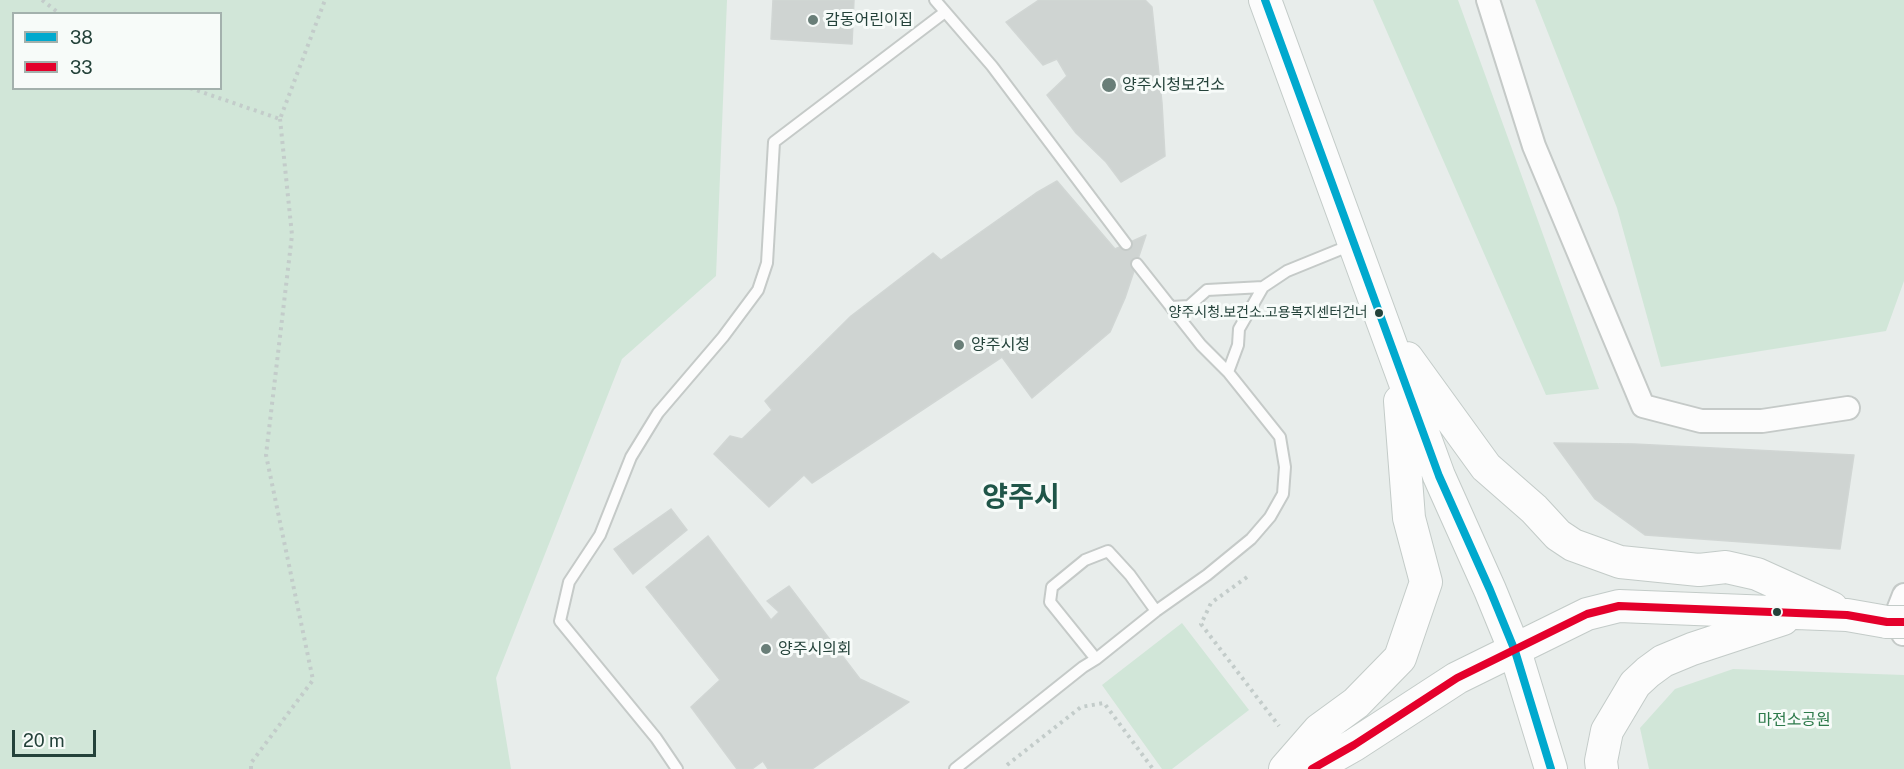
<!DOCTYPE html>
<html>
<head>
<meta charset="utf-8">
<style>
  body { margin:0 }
  #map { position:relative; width:1904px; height:769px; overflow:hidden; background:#e8edeb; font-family:"Public Sans",sans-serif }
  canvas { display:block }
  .legend { position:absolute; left:12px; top:12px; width:210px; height:78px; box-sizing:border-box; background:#f7fbf9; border:2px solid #a3b1ad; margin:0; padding:8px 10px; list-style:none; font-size:18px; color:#24423a }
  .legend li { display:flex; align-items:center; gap:12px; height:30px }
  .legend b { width:30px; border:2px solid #a3b1ad }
  .scale { position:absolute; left:12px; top:730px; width:84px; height:27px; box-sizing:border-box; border:3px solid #24423a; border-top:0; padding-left:8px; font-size:18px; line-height:21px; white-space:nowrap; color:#24423a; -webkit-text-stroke:4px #f7fbf9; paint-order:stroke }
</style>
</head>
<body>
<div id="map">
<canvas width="1904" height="769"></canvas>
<ul class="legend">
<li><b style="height:8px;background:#00a9ce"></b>38</li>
<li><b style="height:8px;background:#e4002b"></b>33</li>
</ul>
<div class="scale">20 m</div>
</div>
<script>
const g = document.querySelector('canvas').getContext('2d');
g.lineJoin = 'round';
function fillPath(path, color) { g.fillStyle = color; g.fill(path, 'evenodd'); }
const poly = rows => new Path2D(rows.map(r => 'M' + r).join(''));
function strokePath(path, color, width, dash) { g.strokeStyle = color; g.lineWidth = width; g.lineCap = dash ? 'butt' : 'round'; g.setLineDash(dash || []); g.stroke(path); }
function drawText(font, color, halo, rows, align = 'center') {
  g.font = font + ' "Public Sans","Noto Sans KR",sans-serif'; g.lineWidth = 6; g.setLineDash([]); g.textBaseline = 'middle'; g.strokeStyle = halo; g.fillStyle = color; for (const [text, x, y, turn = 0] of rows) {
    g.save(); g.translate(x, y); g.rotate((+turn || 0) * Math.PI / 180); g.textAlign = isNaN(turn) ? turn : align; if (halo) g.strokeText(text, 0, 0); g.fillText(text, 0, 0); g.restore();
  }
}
const green = poly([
  [0,0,727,0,716,276,622,359,496,678,511,769,0,769],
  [14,14,220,14,220,88,14,88],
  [1373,0,1458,0,1599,389,1546,395],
  [1535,0,1904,0,1904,281,1886,331,1661,367,1617,208],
  [1182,623,1249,710,1172,769,1162,769,1102,685],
  [1733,669,1904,675,1904,769,1649,769,1640,728,1675,689]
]);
const building = poly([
  [773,0,854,0,852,44,771,39,773,0],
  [1039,0,1145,0,1152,7,1162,103,1165,156,1121,182,1106,162,1076,133,1047,95,1067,76,1057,59,1043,65,1006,22,1039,0],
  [1057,181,1115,249,1146,235,1125,298,1110,332,1032,398,1002,357,812,483,804,475,769,507,714,454,730,436,742,439,772,410,765,401,851,316,933,253,941,260,1036,193,1057,181],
  [1554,443,1634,444,1854,455,1840,549,1645,535,1595,499,1554,443],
  [671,509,687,530,633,574,614,549,671,509],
  [708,536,771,620,779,612,767,601,789,586,860,679,909,702,812,769,768,769,763,761,752,769,737,769,691,707,720,680,646,587,708,536]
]);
const path = poly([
  [42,0,60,14],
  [190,88,280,119,325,0],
  [1247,577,1211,603,1201,624,1279,726],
  [1007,765,1081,707,1104,703,1153,769],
  [251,769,251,763,313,680,266,455,292,235,280,119]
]);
const lane = poly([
  [935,0,992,66,1126,244],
  [1171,307,1189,306,1207,290,1263,287],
  [1228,372,1238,345,1239,329,1263,287,1287,271,1351,245],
  [1096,659,1050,602,1052,587,1085,560,1108,551,1130,575,1156,611],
  [677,769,656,738,560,621,569,582,600,535,631,457,658,413,723,337,758,290,767,263,774,142,945,12],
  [955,769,1083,667,1096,659,1156,611,1207,575,1251,539,1270,517,1283,494,1285,467,1280,437,1228,372,1201,345,1137,264]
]);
const street = poly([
  [1488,0,1534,146,1643,406,1701,421,1762,421,1848,408],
  [1903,634,1895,618,1904,595]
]);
const secondary = poly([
  [1265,0,1439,476,1490,590,1515,651,1551,769],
  [1407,358,1486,467,1534,509,1558,535,1573,545,1620,562,1699,570,1726,567,1757,574,1832,608],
  [1285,769,1319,730,1356,703,1400,658,1426,582,1409,518,1400,401],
  [1312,769,1354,745,1457,678,1587,614,1619,606,1847,615,1887,622],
  [1602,769,1601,761,1607,731,1635,684,1648,672,1663,661,1692,649,1783,619]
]);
const secondaryBridge = poly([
  [1887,622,1904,622]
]);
const bus1 = poly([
  [1265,0,1439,476,1490,590,1515,651,1551,769]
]);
const bus2 = poly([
  [1312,769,1354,745,1457,678,1587,614,1619,606,1847,615,1887,622,1904,622]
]);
const markers = [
  [813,20,6,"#697e78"],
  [1109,85,8,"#697e78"],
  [1379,313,5,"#24423a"],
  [959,345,6,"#697e78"],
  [1777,612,5,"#24423a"],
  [766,649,6,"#697e78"]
];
const busNames = [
  ["양주시청.보건소.고용복지센터건너",1368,313]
];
const poiNames = [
  ["감동어린이집",825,20],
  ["양주시청보건소",1122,85],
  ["양주시청",971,345],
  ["양주시의회",778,649]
];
const parkNames = [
  ["마전소공원",1794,720]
];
const townNames = [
  ["양주시",1021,497]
];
fillPath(green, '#d1e6d8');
fillPath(building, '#cfd4d2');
strokePath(building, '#d1d6d4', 1.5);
strokePath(lane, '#c5cac8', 14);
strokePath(street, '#c5cac8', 26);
strokePath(secondary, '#c3cbc8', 34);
strokePath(path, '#c3ccca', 4, [3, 4.5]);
strokePath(lane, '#fcfcfc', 10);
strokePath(street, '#fcfcfc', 22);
strokePath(secondary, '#fcfcfc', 32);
strokePath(secondaryBridge, '#c3cbc8', 34, []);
strokePath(secondaryBridge, '#fcfcfc', 32);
strokePath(bus1, '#00a9ce', 8);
strokePath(bus2, '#e4002b', 8);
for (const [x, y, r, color] of markers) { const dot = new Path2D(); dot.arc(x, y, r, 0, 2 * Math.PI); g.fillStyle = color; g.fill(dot); strokePath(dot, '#f7fbf9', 2); }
drawText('14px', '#24423a', '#f7fbf9', busNames, 'right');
drawText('16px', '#24423a', '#f7fbf9', poiNames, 'left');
drawText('16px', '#2d7a4b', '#f7fbf9', parkNames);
drawText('bold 28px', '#1f5548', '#f7fbf9', townNames);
</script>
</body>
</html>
